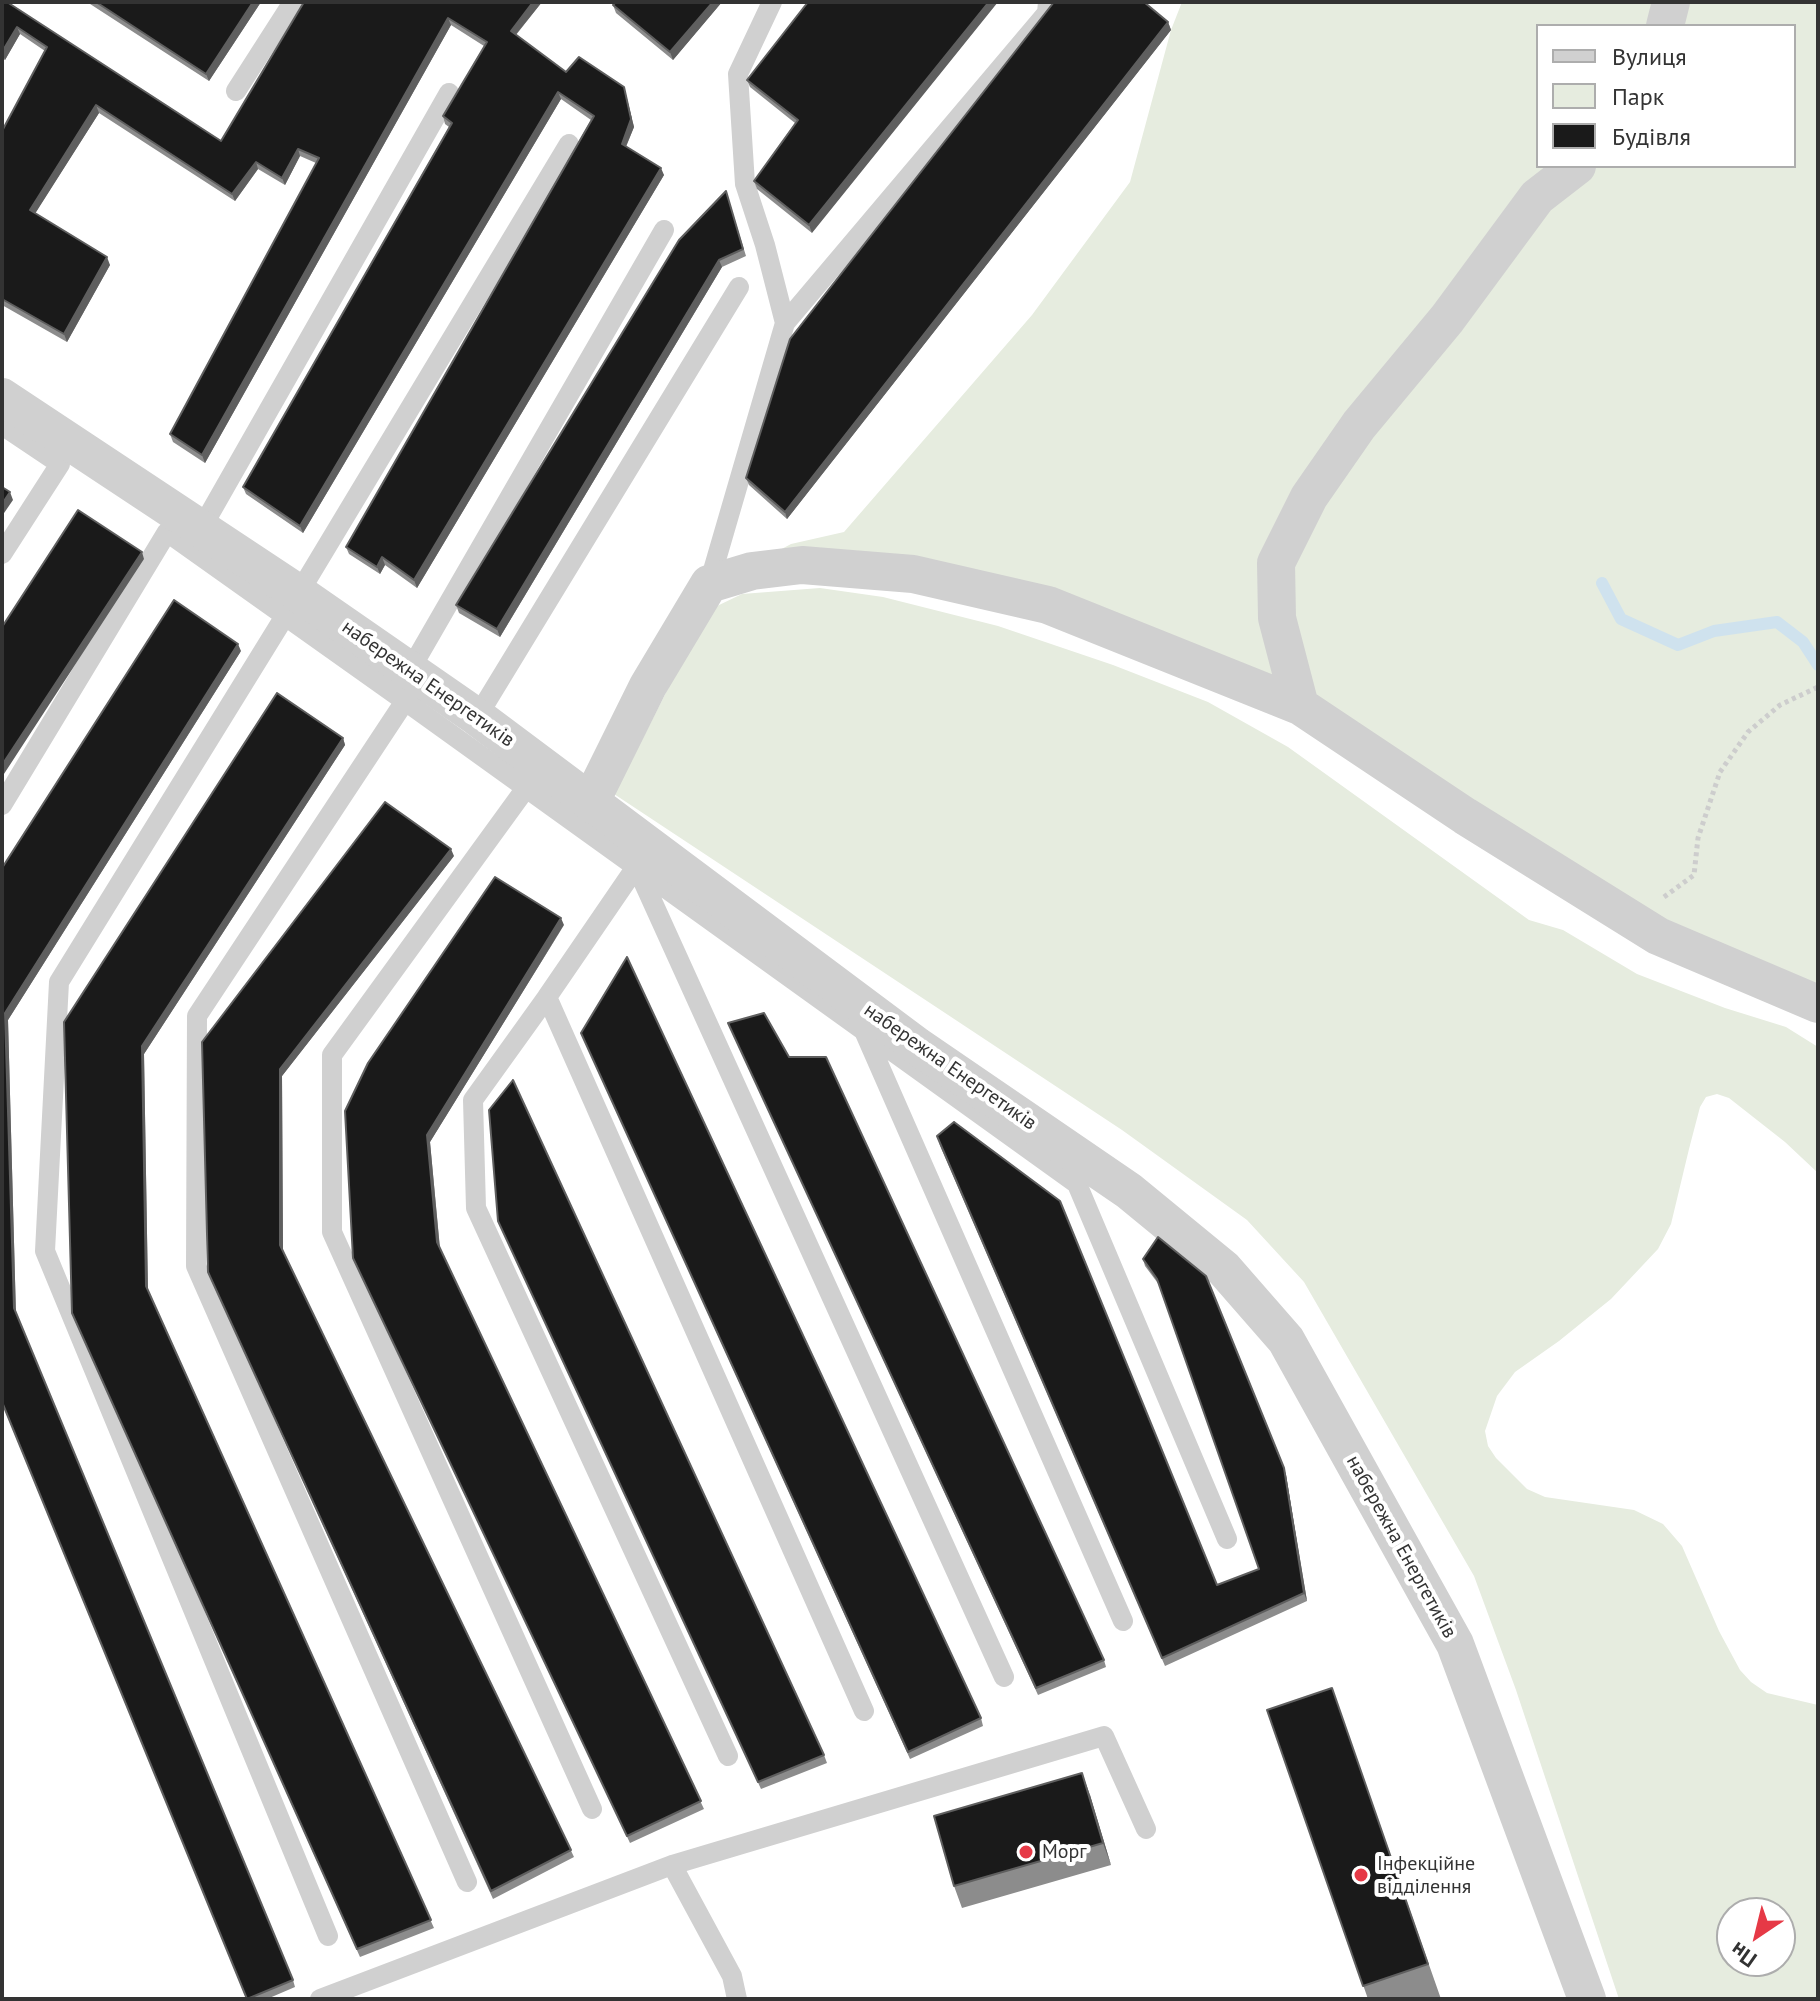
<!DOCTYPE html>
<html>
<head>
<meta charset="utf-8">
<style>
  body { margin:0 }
  #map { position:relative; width:1820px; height:2001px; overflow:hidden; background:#fff; font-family:"PT Sans",sans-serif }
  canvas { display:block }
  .frame { position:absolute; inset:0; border:4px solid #333; pointer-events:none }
  .legend { position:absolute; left:1536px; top:24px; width:260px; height:144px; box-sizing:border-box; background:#fff; border:2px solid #adadad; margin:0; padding:10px 14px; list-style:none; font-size:24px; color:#333 }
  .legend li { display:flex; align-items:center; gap:16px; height:40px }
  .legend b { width:40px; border:2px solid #adadad }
  .north { position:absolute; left:1716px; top:1897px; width:80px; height:80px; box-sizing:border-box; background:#fff; border:2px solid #adadad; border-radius:50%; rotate:215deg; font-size:22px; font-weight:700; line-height:32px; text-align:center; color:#333 }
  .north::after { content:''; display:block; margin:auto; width:28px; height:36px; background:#e63946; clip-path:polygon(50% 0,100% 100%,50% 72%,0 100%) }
</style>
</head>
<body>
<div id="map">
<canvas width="1820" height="2001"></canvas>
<div class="frame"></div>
<ul class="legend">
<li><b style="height:10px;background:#d0d0d0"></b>Вулиця</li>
<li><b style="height:22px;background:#e6ecdf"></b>Парк</li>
<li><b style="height:22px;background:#1a1a1a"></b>Будівля</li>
</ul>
<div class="north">Пн</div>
</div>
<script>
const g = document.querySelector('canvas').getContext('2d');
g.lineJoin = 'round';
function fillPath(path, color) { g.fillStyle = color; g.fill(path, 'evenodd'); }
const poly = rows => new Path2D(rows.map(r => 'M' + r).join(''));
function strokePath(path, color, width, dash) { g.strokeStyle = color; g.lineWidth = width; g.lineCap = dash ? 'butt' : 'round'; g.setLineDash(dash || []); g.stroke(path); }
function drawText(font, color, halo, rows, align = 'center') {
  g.font = font + ' "PT Sans",sans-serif'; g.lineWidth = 8; g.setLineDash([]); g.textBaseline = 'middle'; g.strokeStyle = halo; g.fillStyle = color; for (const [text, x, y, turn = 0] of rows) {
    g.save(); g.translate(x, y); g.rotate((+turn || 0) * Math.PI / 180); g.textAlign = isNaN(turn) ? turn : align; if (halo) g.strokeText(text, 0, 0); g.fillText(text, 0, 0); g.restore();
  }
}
const green = poly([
  [1182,2,1818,2,1818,989,1721,955,1362,747,1102,630,763,559,791,544,844,532,1032,315,1130,182,1171,30],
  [1538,26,1794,26,1794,166,1538,166],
  [820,588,883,597,998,626,1113,665,1208,702,1288,747,1529,920,1563,930,1637,974,1725,1008,1786,1027,1818,1047,1818,1173,1785,1142,1729,1098,1717,1094,1706,1097,1700,1107,1689,1149,1671,1224,1658,1249,1611,1299,1559,1341,1515,1372,1497,1396,1485,1431,1488,1446,1496,1458,1527,1489,1545,1497,1634,1510,1663,1524,1682,1546,1719,1631,1740,1670,1751,1682,1767,1693,1818,1705,1818,1999,1619,1999,1516,1690,1474,1576,1304,1282,1247,1220,1122,1130,614,794,695,636,717,606,742,594],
  [1732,1913,1780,1913,1780,1961,1732,1961]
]);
const stream = poly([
  [1602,583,1621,619,1678,645,1714,631,1777,622,1803,642,1818,665]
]);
const path = poly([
  [1664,897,1694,875,1698,838,1720,772,1748,732,1780,705,1818,687]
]);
const service = poly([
  [236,91,293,2],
  [785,323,1047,13,1048,2],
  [2,425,60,464,2,554],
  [201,529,449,93],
  [709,584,785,323,765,245,745,184,738,74,772,2],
  [410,670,664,230],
  [405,701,1077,1184,1227,1539],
  [477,717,739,287],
  [526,788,332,1055,332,1232,592,1809],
  [2,805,167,532,405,701,197,1016,196,1266,467,1882],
  [636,867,547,997,864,1711],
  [638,870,1004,1677],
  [547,997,473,1100,476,1208,728,1756],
  [864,1031,1123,1621],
  [672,1865,732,1976,737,1999],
  [328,1936,45,1251,59,982,285,616,569,144],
  [320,1999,672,1865,1104,1736,1146,1829]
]);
const minor = poly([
  [1665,26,1671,2],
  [2,397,298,593,477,717,917,1046,1129,1191,1224,1269,1286,1340,1455,1644,1587,1999],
  [1300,706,1277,618,1276,563,1309,497,1359,425,1447,319,1537,197,1577,166],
  [591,801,648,686,709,584,752,571,802,565,913,574,1048,605,1300,706,1465,816,1658,936,1818,1004]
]);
const wall = poly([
  [2,2,221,141,304,2,542,2,516,35,566,72,626,95,634,127,626,147,664,175,417,588,385,565,380,574,349,554,346,547,591,120,561,99,303,533,246,494,243,487,449,127,445,124,443,116,484,46,451,25,205,463,173,442,170,434,316,163,300,156,285,185,258,169,235,201,99,113,35,213,110,265,67,342,2,305,2,131,45,51,20,34,5,60,2,58],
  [87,2,261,2,209,81],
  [616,2,722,2,673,60,616,13,613,5],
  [808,2,812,233,757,189,754,181,795,123,750,87,747,80],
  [1168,22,1171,30,787,519,749,485,746,478],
  [726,191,746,256,722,267,500,637,459,613,456,605],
  [241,651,8,1020,16,1315,293,1980,295,1987,267,1999,247,1999,2,1403,2,868],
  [343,738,345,745,144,1054,148,1292,434,1928,360,1957,75,1320,64,1022],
  [454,856,282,1076,283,1251,574,1857,493,1899,208,1272,202,1042],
  [564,925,430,1142,440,1248,704,1809,630,1843,353,1258],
  [728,1023,1104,1660,1106,1667,1038,1695],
  [581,1033,981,1718,983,1726,910,1759],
  [939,1143,1217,1585,1259,1569,1160,1286,1145,1266,1143,1259,1158,1237,1286,1475,1307,1601,1165,1666],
  [498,1221,824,1755,827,1763,761,1789],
  [1332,1688,1441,1999,1368,1999,1267,1710],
  [1090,1795,1111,1865,962,1908,954,1886]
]);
const shadedWall = poly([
  [253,2,261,2,209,81,206,74],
  [533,2,542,2,513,38,511,31],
  [713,2,722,2,673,60,670,52],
  [989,2,998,2,812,233,809,225],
  [448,18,451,25,205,463,202,455],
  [1168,22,1171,30,787,519,785,512],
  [17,27,20,34,5,60,2,52],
  [624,87,634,127,624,151,622,144],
  [558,92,561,99,303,533,300,526],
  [96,105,99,113,33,217,30,210],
  [298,149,300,156,285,185,282,178],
  [256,162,258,169,235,201,232,194],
  [661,168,664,175,417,588,414,580],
  [107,257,110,265,67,342,64,334],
  [719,260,722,267,500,637,497,629],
  [10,492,13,500,2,516,2,504],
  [142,552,144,559,2,777,2,765],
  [382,557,385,565,380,574,377,567],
  [238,644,241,651,8,1020,16,1316,14,1308,5,1013],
  [343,738,345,745,144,1054,148,1293,146,1286,142,1046],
  [451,849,454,856,282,1076,283,1253,280,1245,280,1069],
  [561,918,564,925,430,1142,440,1250,437,1242,427,1135],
  [1284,1468,1286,1475,1307,1601,1304,1593],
  [1082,1773,1090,1795,1111,1865,1103,1843]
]);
const building = poly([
  [2,2,7,2,221,141,304,2,533,2,511,31,566,72,579,57,624,87,631,119,622,144,661,168,414,580,382,557,377,567,346,547,594,116,558,92,300,526,243,487,452,123,443,116,487,42,448,18,202,455,170,434,319,158,298,149,282,178,256,162,232,194,96,105,30,210,107,257,64,334,2,299,2,131,47,47,17,27,2,52,2,2],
  [96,2,253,2,206,74,96,2],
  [616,2,713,2,670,52,613,5,616,2],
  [808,2,989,2,809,225,754,181,798,120,747,80,808,2],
  [1054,2,1144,2,1168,22,785,512,746,478,790,339,1054,2],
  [726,191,743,249,719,260,497,629,456,605,679,240,726,191],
  [2,487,10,492,2,504,2,487],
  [78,510,142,552,2,765,2,627,78,510],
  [174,600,238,644,5,1013,14,1308,293,1980,247,1999,2,1402,2,868,174,600],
  [277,693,343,738,142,1046,146,1286,431,1920,357,1949,72,1313,64,1022,277,693],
  [385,802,451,849,280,1069,280,1245,571,1850,491,1891,208,1272,202,1042,385,802],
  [495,877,561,918,427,1135,437,1242,701,1801,627,1836,353,1258,345,1111,368,1063,495,877],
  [627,957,981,1718,908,1752,581,1033,627,957],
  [764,1013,789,1057,826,1057,1104,1660,1036,1688,728,1023,764,1013],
  [513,1080,824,1755,758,1782,498,1221,489,1110,513,1080],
  [954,1122,1060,1201,1217,1585,1259,1569,1157,1279,1143,1259,1158,1237,1206,1276,1284,1468,1304,1593,1162,1658,937,1136,954,1122],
  [1332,1688,1428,1964,1363,1986,1267,1710,1332,1688],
  [1082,1773,1103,1843,954,1886,934,1816,1082,1773]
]);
const markers = [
  [1026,1852,8,"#e63946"],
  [1361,1875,8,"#e63946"]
];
const streetNames = [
  ["набережна Енергетиків",428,684,35],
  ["набережна Енергетиків",950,1067,35],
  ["набережна Енергетиків",1401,1547,61]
];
const poiNames = [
  ["Морг",1042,1852],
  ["Інфекційне",1377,1864],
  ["відділення",1377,1887]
];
fillPath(green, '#e6ecdf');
strokePath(stream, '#cfe2ee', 12);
strokePath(path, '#cdcdcd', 5, [4, 4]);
strokePath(service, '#d0d0d0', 20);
strokePath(minor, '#d0d0d0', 38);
fillPath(wall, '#8c8c8c');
fillPath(shadedWall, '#5f5f5f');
fillPath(building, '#1a1a1a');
strokePath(building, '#5f5f5f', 2);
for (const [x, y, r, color] of markers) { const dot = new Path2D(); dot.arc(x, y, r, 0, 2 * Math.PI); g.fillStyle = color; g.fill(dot); strokePath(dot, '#fff', 3); }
drawText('20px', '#333', '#fff', streetNames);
drawText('20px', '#333', '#fff', poiNames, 'left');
</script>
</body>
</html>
